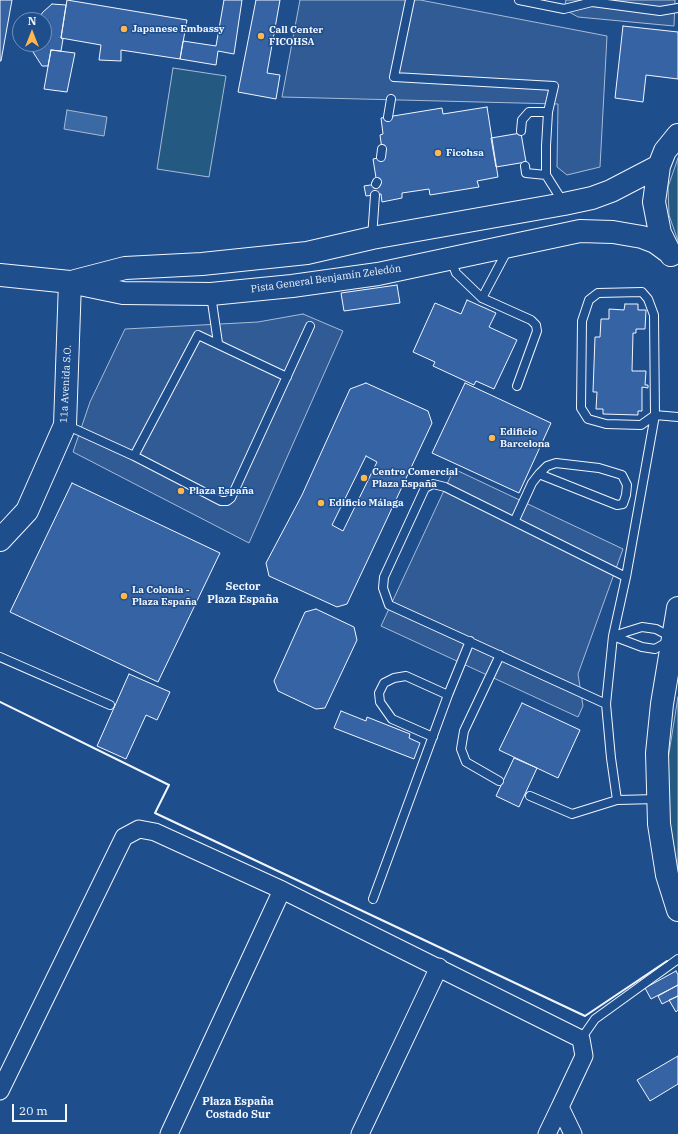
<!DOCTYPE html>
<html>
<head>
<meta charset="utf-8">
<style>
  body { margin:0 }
  #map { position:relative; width:678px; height:1134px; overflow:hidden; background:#1f4e8c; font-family:"IBM Plex Serif",serif }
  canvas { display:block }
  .north { position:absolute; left:12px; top:12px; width:40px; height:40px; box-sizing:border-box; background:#1f4e8c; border:1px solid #7391ba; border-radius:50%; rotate:0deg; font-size:11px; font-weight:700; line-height:16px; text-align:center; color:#f2f6ff }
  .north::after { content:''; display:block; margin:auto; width:14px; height:18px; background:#ffb74d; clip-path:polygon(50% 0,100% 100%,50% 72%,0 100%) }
  .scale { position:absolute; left:12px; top:1104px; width:55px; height:18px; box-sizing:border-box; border:2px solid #f2f6ff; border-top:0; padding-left:5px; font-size:12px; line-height:14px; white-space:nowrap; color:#f2f6ff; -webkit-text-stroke:3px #1f4e8c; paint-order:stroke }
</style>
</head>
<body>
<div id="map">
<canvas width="678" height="1134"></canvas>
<div class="north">N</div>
<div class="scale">20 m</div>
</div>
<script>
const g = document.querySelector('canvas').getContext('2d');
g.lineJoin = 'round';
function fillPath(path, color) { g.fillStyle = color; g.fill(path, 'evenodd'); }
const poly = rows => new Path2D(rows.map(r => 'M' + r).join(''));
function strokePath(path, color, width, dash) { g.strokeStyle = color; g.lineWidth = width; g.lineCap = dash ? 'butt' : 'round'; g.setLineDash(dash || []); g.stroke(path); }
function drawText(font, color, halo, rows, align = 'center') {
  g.font = font + ' "IBM Plex Serif",serif'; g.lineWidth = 3; g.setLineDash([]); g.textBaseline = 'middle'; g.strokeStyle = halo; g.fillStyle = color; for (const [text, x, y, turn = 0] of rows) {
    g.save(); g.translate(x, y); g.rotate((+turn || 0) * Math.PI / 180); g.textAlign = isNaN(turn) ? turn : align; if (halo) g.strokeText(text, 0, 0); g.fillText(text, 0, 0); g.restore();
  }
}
const green = poly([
  [173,68,226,76,209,177,157,169,173,68],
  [678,158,678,241,669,215,668,187,678,158],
  [678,697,678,877,670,828,665,778,678,697]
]);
const parking = poly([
  [300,0,420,0,607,36,600,167,567,175,557,167,558,104,282,97,300,0],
  [566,0,675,0,674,26,578,17,564,9,566,0],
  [303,314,343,331,249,543,73,452,90,402,125,329,258,322,303,314],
  [454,469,623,549,578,674,583,706,578,717,381,626,454,469]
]);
const water = poly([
  [67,110,107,117,104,136,64,129,67,110]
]);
const building = poly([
  [0,0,12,0,1,61,0,61,0,0],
  [67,0,187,20,180,59,121,50,121,61,99,60,101,45,61,38,67,0],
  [224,0,242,0,234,54,218,51,216,65,180,59,183,41,216,46,224,0],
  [256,0,280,0,267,73,280,75,276,99,238,92,256,0],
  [52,4,66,5,61,38,63,39,61,51,51,50,48,66,42,66,33,52,33,44,44,44,44,20,37,20,43,12,52,4],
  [623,26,678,32,678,79,646,75,643,102,615,98,623,26],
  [51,50,75,53,67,92,44,89,51,50],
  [487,107,498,177,477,181,479,187,430,195,429,189,402,193,402,198,382,202,381,194,366,196,364,186,377,184,373,159,383,157,380,135,383,134,381,118,442,108,443,114,487,107],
  [521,133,526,162,496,167,491,138,521,133],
  [397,285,400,303,344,311,341,293,397,285],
  [467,300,496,313,489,327,517,340,494,389,476,381,474,385,433,366,435,362,413,352,435,303,461,314,467,300],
  [625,304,638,304,638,310,646,310,645,329,636,329,636,333,633,333,632,371,646,371,645,385,648,385,648,388,642,387,642,411,638,411,638,415,603,414,603,409,596,409,597,392,593,392,595,337,600,337,601,319,609,319,609,309,624,310,625,304],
  [366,383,428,411,432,423,347,604,337,607,269,576,266,563,302,495,350,389,366,383],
  [366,456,377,462,343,531,332,525,366,456],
  [465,383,551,423,519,493,432,453,465,383],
  [72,483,220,553,158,682,10,612,72,483],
  [316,609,354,627,357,640,325,708,316,709,278,691,274,681,305,612,316,609],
  [129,674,170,692,157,720,146,715,126,759,97,746,129,674],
  [522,703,580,730,558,778,499,750,522,703],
  [341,711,366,721,367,717,410,734,409,738,420,743,414,759,334,728,341,711],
  [514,758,537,768,519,807,496,796,514,758],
  [676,971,678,975,678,985,651,999,645,988,676,971],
  [678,985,678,996,662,1004,658,996,678,985],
  [678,996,678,1010,676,1012,669,1000,678,996],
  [678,1056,678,1084,650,1101,637,1080,678,1056]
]);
const lane = poly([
  [410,0,394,77,554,86,548,112,546,146,546,175,563,202],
  [519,0,564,9,592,2,660,11,678,8],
  [388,117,391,99],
  [521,131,522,120,529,112,548,112],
  [381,157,382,149],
  [525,166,526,173,546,175],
  [376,184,377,182],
  [372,238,375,195],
  [451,260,456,273,482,298,531,320,536,325,537,331,517,386],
  [211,295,218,343],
  [482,298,507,251],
  [66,425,134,456,221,501,227,501,231,498,310,326],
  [134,456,198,335,287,377],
  [515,520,532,483,539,474,547,466,556,463,599,468,622,475,627,485,626,495,623,504,617,505,539,474],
  [613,636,642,627,656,629,671,637],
  [613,636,642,647,655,649,669,641],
  [0,657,110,705],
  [606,704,389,605,383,588,384,577,425,488,433,484,445,487,626,577],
  [433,737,392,719,380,702,379,693,384,683,394,678,406,676,448,695],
  [499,781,466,762,461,749,464,731,500,655],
  [530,796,572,814,617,800],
  [657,799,617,800,611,758,606,704,613,636,626,577,655,415,654,315,648,299,642,292,598,293,589,300,582,321,581,408,588,419,606,424,641,425,655,415,678,417],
  [373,899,448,695,470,641],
  [581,1039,595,1019,678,959]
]);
const street = poly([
  [0,1091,124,837,139,829,155,832,282,890,581,1039,584,1056,560,1107,573,1134],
  [169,1134,282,890],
  [360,1134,439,967],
  [547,1134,560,1107]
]);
const secondary = poly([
  [671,255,660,233,654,202,659,166,665,151,678,135],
  [0,275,70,282,123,293,211,294,292,286,378,274,580,231,613,232,642,237,655,242,670,253],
  [75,281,125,268,202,264,307,253,372,238,564,204,592,198,611,191,659,166],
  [0,540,27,511,65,425,70,282],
  [678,608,662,704,657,753,659,824,667,875,678,910]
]);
const wall = poly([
  [0,702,169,785,155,813,585,1016,667,961]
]);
const markers = [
  [124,29,4,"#ffb74d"],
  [261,36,4,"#ffb74d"],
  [438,153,4,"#ffb74d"],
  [492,438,4,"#ffb74d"],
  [364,478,4,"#ffb74d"],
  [181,491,4,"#ffb74d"],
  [321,503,4,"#ffb74d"],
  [124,596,4,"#ffb74d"]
];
const poiNames = [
  ["Japanese Embassy",132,29],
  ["Call Center",269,30],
  ["FICOHSA",269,42],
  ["Ficohsa",446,153],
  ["Edificio",500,432],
  ["Barcelona",500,444],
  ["Centro Comercial",372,472],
  ["Plaza España",372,484],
  ["Plaza España",189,491],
  ["Edificio Málaga",329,503],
  ["La Colonia -",132,590],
  ["Plaza España",132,602]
];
const streetNames = [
  ["Pista General Benjamín Zeledón",326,279,-8],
  ["11a Avenida S.O.",66,384,-87]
];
const neighbourhoodNames = [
  ["Sector",243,587],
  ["Plaza España",243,600],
  ["Plaza España",238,1102],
  ["Costado Sur",238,1115]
];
fillPath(green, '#245a82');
strokePath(green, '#a8bbd7', 1);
fillPath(parking, '#305b95');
strokePath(parking, '#a8bbd7', 1);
fillPath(water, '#3b69a3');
strokePath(water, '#a8bbd7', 1);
fillPath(building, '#3563a3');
strokePath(building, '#f2f6ff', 1);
strokePath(lane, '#f2f6ff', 10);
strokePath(street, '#f2f6ff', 19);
strokePath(secondary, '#f2f6ff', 24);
strokePath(lane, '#1f4e8c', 8);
strokePath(street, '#1f4e8c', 17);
strokePath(secondary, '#1f4e8c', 22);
strokePath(wall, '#f2f6ff', 2);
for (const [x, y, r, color] of markers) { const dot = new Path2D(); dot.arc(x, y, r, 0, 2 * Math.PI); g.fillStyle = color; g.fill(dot); strokePath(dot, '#1f4e8c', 1.5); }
drawText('bold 10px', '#f2f6ff', '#1f4e8c', poiNames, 'left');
drawText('10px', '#f2f6ff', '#1f4e8c', streetNames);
drawText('bold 11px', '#f2f6ff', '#1f4e8c', neighbourhoodNames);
</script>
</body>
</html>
